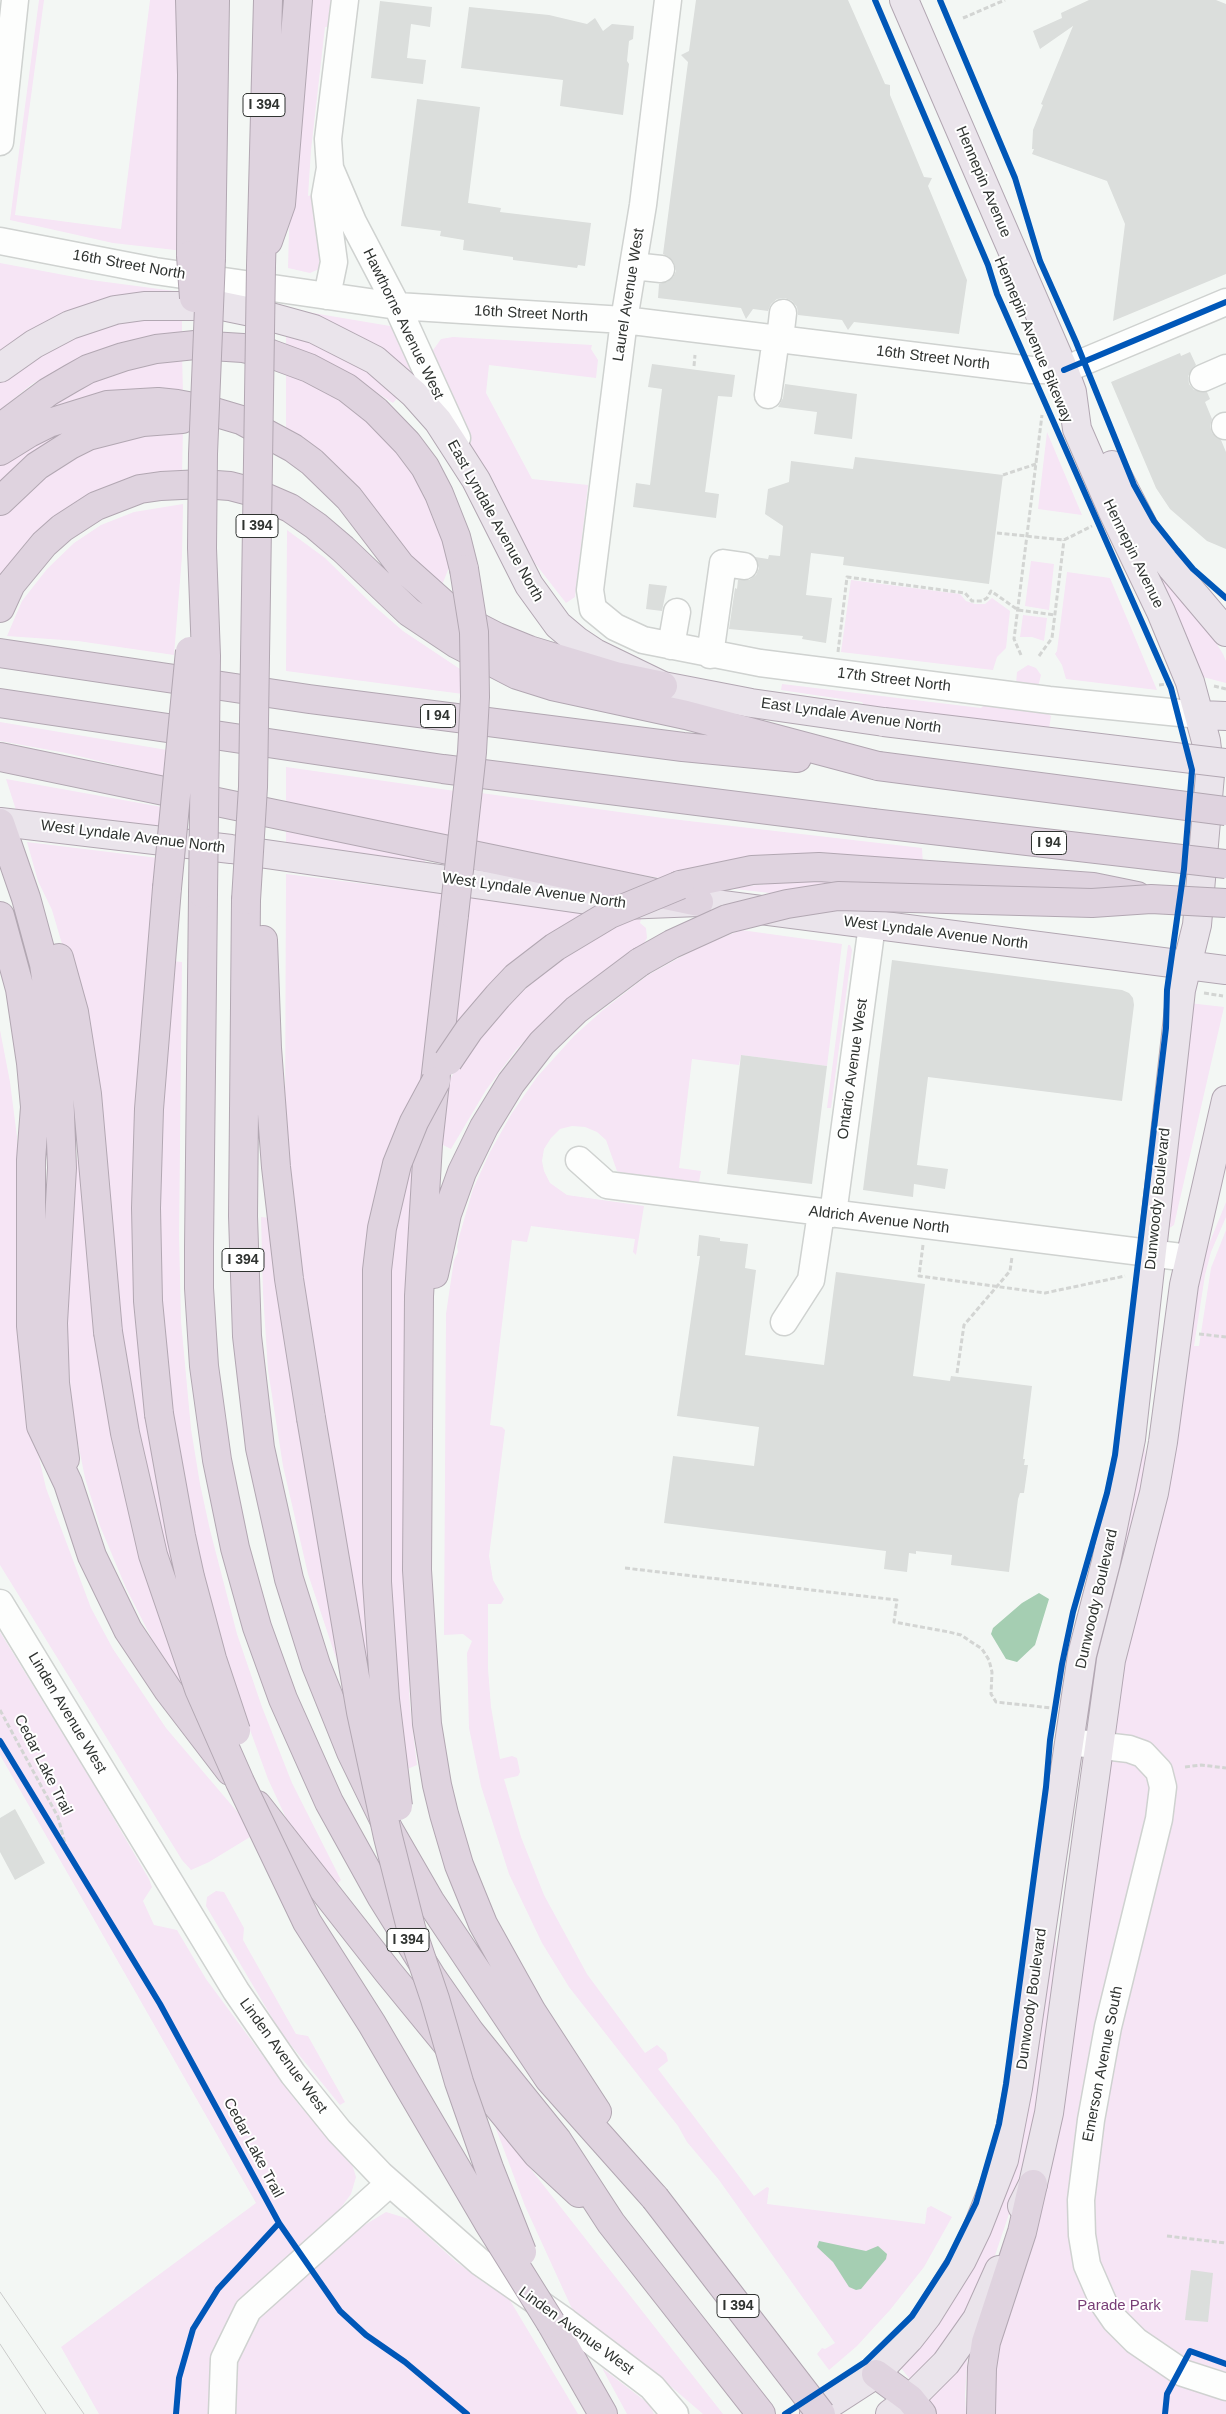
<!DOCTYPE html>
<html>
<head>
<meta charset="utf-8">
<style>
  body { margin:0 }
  canvas { display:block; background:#f3f7f4 }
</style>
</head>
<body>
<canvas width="1226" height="2414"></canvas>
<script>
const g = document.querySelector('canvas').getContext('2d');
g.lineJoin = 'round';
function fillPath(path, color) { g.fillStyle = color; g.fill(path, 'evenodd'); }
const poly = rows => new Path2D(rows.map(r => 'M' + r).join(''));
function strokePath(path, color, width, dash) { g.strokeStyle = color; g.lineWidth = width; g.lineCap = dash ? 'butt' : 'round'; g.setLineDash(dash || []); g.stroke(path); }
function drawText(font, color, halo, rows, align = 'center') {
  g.font = font + ' Helvetica,sans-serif'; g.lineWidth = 4; g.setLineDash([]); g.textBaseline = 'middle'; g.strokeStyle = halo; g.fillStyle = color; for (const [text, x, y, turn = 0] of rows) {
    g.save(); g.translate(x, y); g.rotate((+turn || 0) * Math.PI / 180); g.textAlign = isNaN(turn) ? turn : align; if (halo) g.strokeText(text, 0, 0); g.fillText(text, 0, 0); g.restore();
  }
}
const green = poly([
  [39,0,44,0,15,215,121,229,150,0,181,0,184,251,113,243,10,220],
  [307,0,335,0,332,27,325,27,311,150,308,196,316,194,326,260,319,269,310,273,288,268,289,230],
  [0,263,91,280,182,292,0,355],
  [307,312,390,326,397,330,424,383,305,317],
  [182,315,182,336,71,363,32,384,0,410,0,380,26,359,110,322],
  [286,330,349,355,400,395,393,403,338,368,305,352,286,346],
  [453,337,592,345,591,349,598,360,596,378,489,365,486,393,532,479,588,485,575,597,566,603,534,562,529,564,429,362,431,353,441,339],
  [182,352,183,395,46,415,41,408,68,389],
  [286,370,354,405,407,460,439,520,450,565,440,590,286,433],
  [86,418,0,488,0,462],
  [183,425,182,478,162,478,0,578,0,511,73,453],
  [1047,432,1082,515,1038,509],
  [183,504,182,556,174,655,78,641,7,636,22,601,47,569,74,543,101,525,134,512],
  [287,530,325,558,373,605,403,631,463,671,463,694,286,671],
  [1152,558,1200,617,1223,654,1226,661,1226,683,1203,677,1166,603],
  [1031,561,1054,564,1049,610,1025,606],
  [1067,572,1110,578,1157,690,1066,679,1062,665,1055,654,1057,651],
  [851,580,960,594,966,601,975,604,985,604,992,598,1010,611,1006,648,997,657,993,670,841,652],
  [1023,615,1047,618,1044,641,1032,637,1020,637],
  [1028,665,1036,668,1041,675,1038,687,1016,684,1017,672],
  [782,684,981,708,986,703,1045,711,1051,716,1049,729,864,705,862,702,781,690],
  [0,722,167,750,165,777,66,753,0,741],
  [286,767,455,791,451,840,286,803],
  [6,779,162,807,160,828,16,810],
  [481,793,663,818,922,848,923,865,666,879,594,867,474,844],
  [286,830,425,860,424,868,286,847],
  [27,842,158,858,139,1093,186,1627,141,1467,72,978,52,910,38,881],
  [286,874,445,894,424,1077,393,1140,368,1666,361,1642,301,1279,285,1124],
  [798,881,828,882,873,884,778,894,727,888],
  [468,897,590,912,453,1032],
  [633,917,641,919,640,923,646,928,647,938,642,947,588,983,548,1017,516,1050,486,1090,451,1149,441,1144,446,1085,465,1056,507,1005,555,963,597,935],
  [741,930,842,944,827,1066,741,1055,739,1065,692,1059,679,1168,701,1171,699,1182,623,1173,617,1171,606,1140,597,1132,585,1127,572,1126,560,1129,551,1138,544,1149,542,1161,544,1171,550,1183,567,1195,644,1206,636,1255,633,1252,635,1239,531,1226,527,1242,512,1240,490,1425,502,1427,505,1430,489,1556,493,1580,504,1599,501,1604,488,1604,488,1669,491,1707,500,1759,512,1756,517,1758,520,1772,518,1776,504,1779,521,1837,544,1895,587,1974,645,2053,657,2045,666,2053,668,2061,658,2069,754,2196,767,2187,769,2188,767,2204,925,2224,927,2208,931,2206,952,2217,924,2267,890,2310,857,2346,829,2370,817,2354,822,2348,825,2349,835,2343,719,2180,687,2142,678,2126,569,1987,542,1943,509,1874,481,1786,469,1728,467,1653,472,1641,463,1634,444,1635,446,1314,454,1260,458,1252,457,1247,459,1237,473,1189,490,1152,512,1113,537,1077,574,1036,603,1010,648,975,699,947],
  [848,945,850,945,852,950,831,1108,827,1108],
  [172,961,182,962,179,1236,181,1321,191,1429,200,1484,210,1530,237,1634,262,1707,292,1783,341,1880,336,1885,286,1818,268,1779,235,1689,200,1564,172,1412,161,1290,159,1235,163,1089],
  [1189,1003,1224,1007,1174,1225,1168,1229],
  [0,1030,10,1082,17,1137,34,1436,46,1488,91,1608,113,1649,166,1728,240,1815,250,1837,209,1862,191,1870,182,1860,0,1565],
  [417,1147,408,1666,410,1707,417,1765,405,1770,391,1628,388,1281,396,1211],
  [75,1160,84,1160,95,1337,112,1442,141,1561,186,1691,153,1641,126,1588,100,1526,85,1478,73,1418,67,1342,67,1311],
  [1226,1202,1226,1217,1211,1252,1205,1275,1194,1346,1199,1346,1211,1268,1226,1230,1226,2414,991,2414,989,2396,1115,1710,1203,1259],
  [261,1217,271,1218,346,1688,308,1574,283,1466,268,1370,263,1293],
  [1144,1417,1146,1469,1126,1551,1120,1551],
  [0,1632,93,1783,149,1879,152,1887,143,1901,154,1925,177,1930,206,1979,300,2106,352,2164,356,2177,351,2194,329,2224,342,2245,363,2226,386,2212,409,2219,454,2260,483,2282,508,2297,578,2414,99,2414,61,2347,256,2203,0,1755],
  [216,1891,224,1892,244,1928,243,1940,296,2034,308,2036,345,2102,340,2105,281,2033,206,1906,207,1897],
  [1054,1921,1057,1961,1036,2112,1010,2211,986,2282,958,2332,912,2382,901,2368,922,2345,963,2271],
  [495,2126,526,2163,723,2414,703,2414,647,2366,573,2311,525,2206],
  [968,2352,965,2395,966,2414,934,2414,924,2398],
  [602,2368,649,2404,654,2414,627,2414]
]);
const water = poly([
  [1039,1593,1049,1599,1035,1645,1017,1662,1006,1659,991,1634,993,1628,1022,1603],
  [819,2241,866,2251,878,2246,887,2254,886,2259,861,2289,856,2290,849,2287,833,2262,817,2247]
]);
const building = poly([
  [696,0,848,0,885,84,890,85,890,95,924,177,932,178,928,186,967,280,959,334,854,322,848,330,842,320,798,315,797,307,792,301,785,298,777,299,771,304,768,311,753,309,746,319,741,308,658,298,659,284,667,282,673,277,676,271,674,263,669,257,663,254,688,62,681,55,689,51],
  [1089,0,1216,0,1226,4,1226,274,1113,321,1125,224,1107,181,1032,154,1034,149,1032,149,1033,130,1043,105,1041,104,1073,26,1040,49,1033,31,1062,18,1061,13],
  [380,1,432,7,430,27,411,24,407,58,426,60,423,84,371,78],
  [469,7,549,15,587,24,595,18,603,31,612,24,634,26,633,39,629,41,627,61,629,64,623,115,560,106,563,80,461,68],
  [417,99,480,107,468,203,501,208,500,212,591,223,585,266,578,265,577,268,513,260,513,257,463,250,464,240,440,236,441,231,401,226],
  [1190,352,1196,365,1188,376,1189,384,1194,390,1207,392,1210,399,1205,402,1212,419,1210,426,1212,433,1221,440,1226,452,1226,549,1207,541,1170,509,1156,488,1111,382,1180,353,1181,356],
  [652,364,735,375,732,397,718,396,705,492,719,494,716,518,633,507,636,483,650,485,662,389,648,387],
  [785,384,857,394,852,439,814,434,817,412,778,407,783,398],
  [855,457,1003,475,989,584,843,565,844,557,811,553,806,595,832,598,826,643,802,639,803,636,729,629,735,588,737,589,738,580,749,580,756,575,759,568,755,557,768,559,769,555,780,556,783,526,765,514,768,489,789,482,791,461,853,469],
  [649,584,667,586,662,611,646,609],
  [892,960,1122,990,1129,993,1133,998,1134,1005,1122,1101,928,1077,917,1165,948,1169,945,1189,914,1184,913,1197,863,1190],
  [741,1055,827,1066,812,1184,727,1174],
  [699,1235,720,1238,720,1241,748,1244,745,1268,756,1270,745,1355,824,1365,836,1272,925,1284,913,1376,950,1381,951,1376,1032,1386,1023,1459,1025,1459,1024,1465,1028,1465,1024,1493,1020,1493,1018,1499,1009,1572,951,1565,952,1555,916,1551,916,1554,909,1553,907,1572,884,1569,886,1551,664,1523,673,1456,754,1466,759,1427,677,1416,700,1256,697,1256],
  [15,1809,45,1863,15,1880,0,1852,0,1818],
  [1191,2270,1213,2273,1208,2322,1185,2320]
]);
const path = poly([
  [963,18,1005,0],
  [694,366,695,355],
  [1003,475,1036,464],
  [997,533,1064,540,1092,526],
  [838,652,847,577,965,593,972,601,982,601,987,598,991,591,1018,610,1055,615],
  [1021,655,1014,639,1042,415],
  [1039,656,1052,638,1064,540],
  [1159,685,1167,684],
  [1214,686,1226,689],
  [1204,993,1223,996],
  [923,1245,919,1276,1045,1293,1125,1276],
  [1199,1334,1226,1337],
  [957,1373,964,1325,1010,1271,1012,1257],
  [625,1568,897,1600,894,1622,949,1632,961,1635,982,1649,989,1660,992,1672,991,1694,996,1702,1052,1708],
  [0,1710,58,1817,67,1851],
  [1185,1767,1201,1765,1226,1768],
  [1167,2236,1226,2243]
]);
const minor = poly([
  [668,0,643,205,624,320,590,590,593,609,615,627,643,640,760,663,1049,700,1200,715],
  [0,142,15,0],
  [330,168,353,222,397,306,457,438],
  [0,241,155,271,397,306,624,320,1031,370,1064,370,1226,302],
  [633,266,661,269],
  [327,296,334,262,325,196,330,168,328,139,345,0],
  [780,339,783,313],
  [1203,378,1226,368],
  [768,395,776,338],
  [1225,426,1226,426],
  [671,646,677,612],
  [710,655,723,563,744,566],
  [579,1160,607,1185,1189,1258],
  [833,1214,872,925],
  [784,1322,811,1280,821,1213],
  [0,1603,236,1991,293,2074,339,2131,381,2175,480,2262,566,2322,652,2387,675,2414],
  [1070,1742,1129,1749,1143,1754,1159,1771,1163,1787,1159,1819,1108,2027,1091,2120,1081,2200,1082,2235,1087,2265,1104,2304,1115,2320,1136,2341,1183,2373,1226,2387],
  [222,2414,224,2359,248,2310,390,2183]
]);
const major = poly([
  [0,368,34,344,70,325,115,310,144,306,222,306,256,313,314,329,375,360,414,394,438,421,476,480,529,585,558,625,577,641,595,653,663,686,751,703,884,722],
  [1112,465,1148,535,1172,568,1226,632],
  [1200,715,1226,716],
  [0,822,231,849,622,905,699,902,1226,970],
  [1022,2206,1033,2184,1049,2113,1111,1660,1154,1493,1163,1442,1184,1285,1226,1100],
  [814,2414,876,2374,909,2339,927,2316,962,2260,977,2229,1004,2160,1018,2088,1082,1655,1106,1562,1131,1439,1181,990,1197,925,1210,775,1206,741,1190,682,1161,612,1113,512,1077,429,1072,392,1064,370,904,0],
  [890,2414,910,2399,946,2363,977,2319,999,2270]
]);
const highway = poly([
  [190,0,192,75,191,255],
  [268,241,281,204,298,0],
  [211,258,215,0],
  [261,266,268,0],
  [0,428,48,392,72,378,88,369,123,357,156,349,195,345,243,348,271,354,309,368,347,388,376,411,407,443,425,467,439,494,456,537,464,569],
  [0,451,29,433,49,423,107,405,158,402,177,404,204,409,241,420,293,448,312,462,349,498,401,566,448,608,470,623,497,637,529,650,615,676,663,686],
  [0,501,37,466,70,445,88,436,143,422,182,419],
  [0,608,11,584,44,544,62,528,96,506,140,489,161,486,202,484,230,486,253,492,290,508,316,526,343,549,409,612,457,644,517,675,552,686,686,715,878,766],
  [0,653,309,699,683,747,797,758],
  [0,703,443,769,872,823],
  [0,757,699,902],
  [0,823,26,898,44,964,58,1061,62,1168,53,1323,55,1383,65,1459],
  [680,885,752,870,819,867,1093,887,1137,896],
  [203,894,199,1247,199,1288,204,1366,217,1460,235,1548,257,1627,283,1699,329,1802,381,1896,431,1976,470,2032,557,2140,611,2223,761,2414],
  [246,900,243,1216,247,1336,260,1448,289,1579,316,1665,351,1752,389,1830,430,1901,549,2079,655,2198],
  [454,915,428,1144,419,1296,417,1570,427,1724,437,1785,444,1814,459,1865,483,1924,532,2012,597,2112],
  [0,916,20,989,31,1063,35,1107,31,1160,31,1326,41,1426,68,1483,92,1556,128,1630,168,1690,230,1771],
  [263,940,267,1048,276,1167,289,1279,311,1418],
  [59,958,74,1012,87,1094,108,1332],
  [434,1274,447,1214,462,1172,484,1127,511,1083,542,1043,576,1010,640,962],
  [159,1414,148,1301,146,1208,149,1109,167,888],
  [257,1805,388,1972,537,2154,579,2193],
  [551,2323,603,2414],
  [876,2374,910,2399,922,2414],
  [981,2414,982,2368,986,2342,1022,2232,1033,2184]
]);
const tram = poly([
  [0,2292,84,2414],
  [0,2344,46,2414]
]);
const majorBridge = poly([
  [884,722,1226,763]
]);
const highwayBridge = poly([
  [191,255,194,298],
  [878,766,1226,811],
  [872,823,1226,864],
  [167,888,190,651],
  [203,894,206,656,202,548,203,454,211,258],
  [246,900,253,787,261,266],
  [454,915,472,752,475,697,474,632,464,569],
  [640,962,672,944,727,919,787,904,838,896,1092,903,1151,899,1226,903],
  [448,1061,469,1030,498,996,516,977,555,947,610,914,680,885],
  [108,1332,125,1433,153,1555,199,1689,240,1782,307,1922,372,2024,488,2222,551,2323],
  [159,1414,181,1536,190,1577,212,1659,236,1731],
  [311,1418,361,1712,388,1837,411,1928,435,1999,459,2082,489,2168,522,2252],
  [398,1806,385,1699,377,1582,377,1270,382,1228,397,1164,414,1122,436,1081],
  [655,2198,821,2414]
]);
const cycleway = poly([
  [940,0,1015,178,1040,261,1076,342,1134,485,1154,521,1177,550,1193,569,1226,598],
  [1064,370,1226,302],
  [0,1741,160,2004,279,2223,340,2311,366,2335,405,2362,467,2414],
  [176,2414,179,2378,193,2329,218,2289,279,2223],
  [785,2414,865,2362,912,2316,947,2262,976,2203,999,2124,1006,2084,1046,1787,1050,1740,1062,1664,1073,1612,1107,1493,1115,1455,1166,1028,1167,990,1184,869,1192,770,1171,688,997,294,988,265,875,0],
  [1165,2414,1167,2394,1190,2351,1226,2364]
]);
const shields = [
  [264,105,42],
  [257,526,42],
  [438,716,35],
  [1049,843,35],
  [243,1260,42],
  [408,1940,42],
  [738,2306,42]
];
const shieldNames = [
  ["I 394",264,105],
  ["I 394",257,526],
  ["I 94",438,716],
  ["I 94",1049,843],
  ["I 394",243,1260],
  ["I 394",408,1940],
  ["I 394",738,2306]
];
const streetNames = [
  ["Hennepin Avenue",983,182,67],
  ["16th Street North",129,265,10],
  ["Laurel Avenue West",629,295,-81],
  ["16th Street North",531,314,3],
  ["Hawthorne Avenue West",403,324,64],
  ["Hennepin Avenue Bikeway",1033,340,67],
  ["16th Street North",933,358,7],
  ["East Lyndale Avenue North",495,521,61],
  ["Hennepin Avenue",1133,554,64],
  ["17th Street North",894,680,7],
  ["East Lyndale Avenue North",851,716,8],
  ["West Lyndale Avenue North",133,837,7],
  ["West Lyndale Avenue North",534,891,8],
  ["West Lyndale Avenue North",936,933,7],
  ["Ontario Avenue West",853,1069,-82],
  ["Dunwoody Boulevard",1158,1199,-84],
  ["Aldrich Avenue North",879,1220,7],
  ["Dunwoody Boulevard",1097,1599,-77],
  ["Linden Avenue West",67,1713,59],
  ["Cedar Lake Trail",43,1765,63],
  ["Dunwoody Boulevard",1032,1999,-82],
  ["Linden Avenue West",283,2056,54],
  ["Emerson Avenue South",1103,2064,-79],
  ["Cedar Lake Trail",253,2148,62],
  ["Linden Avenue West",576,2331,36]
];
const parkNames = [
  ["Parade Park",1119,2306]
];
fillPath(green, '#f6e5f5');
fillPath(water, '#a5ceb2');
fillPath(building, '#dbdedc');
strokePath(minor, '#cfd2d0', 29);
strokePath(major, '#b2a7b2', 30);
strokePath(highway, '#b2a7b2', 30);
strokePath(path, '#d3d5d3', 3, [5, 2.5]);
strokePath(minor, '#fdfefd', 26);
strokePath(major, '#eae4eb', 28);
strokePath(highway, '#dfd3df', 28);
strokePath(tram, '#cacbca', 1);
strokePath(majorBridge, '#b2a7b2', 30, []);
strokePath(highwayBridge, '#b2a7b2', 30, []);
strokePath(majorBridge, '#eae4eb', 28);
strokePath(highwayBridge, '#dfd3df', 28);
strokePath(cycleway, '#0057b8', 6);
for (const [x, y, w] of shields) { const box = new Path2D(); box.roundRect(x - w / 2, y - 11.5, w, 23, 4); g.fillStyle = '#fff'; g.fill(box); strokePath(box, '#2f3330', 1); }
drawText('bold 14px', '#2f3330', null, shieldNames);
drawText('15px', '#2f3330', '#fff', streetNames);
drawText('15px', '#783e76', '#fff', parkNames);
</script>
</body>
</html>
